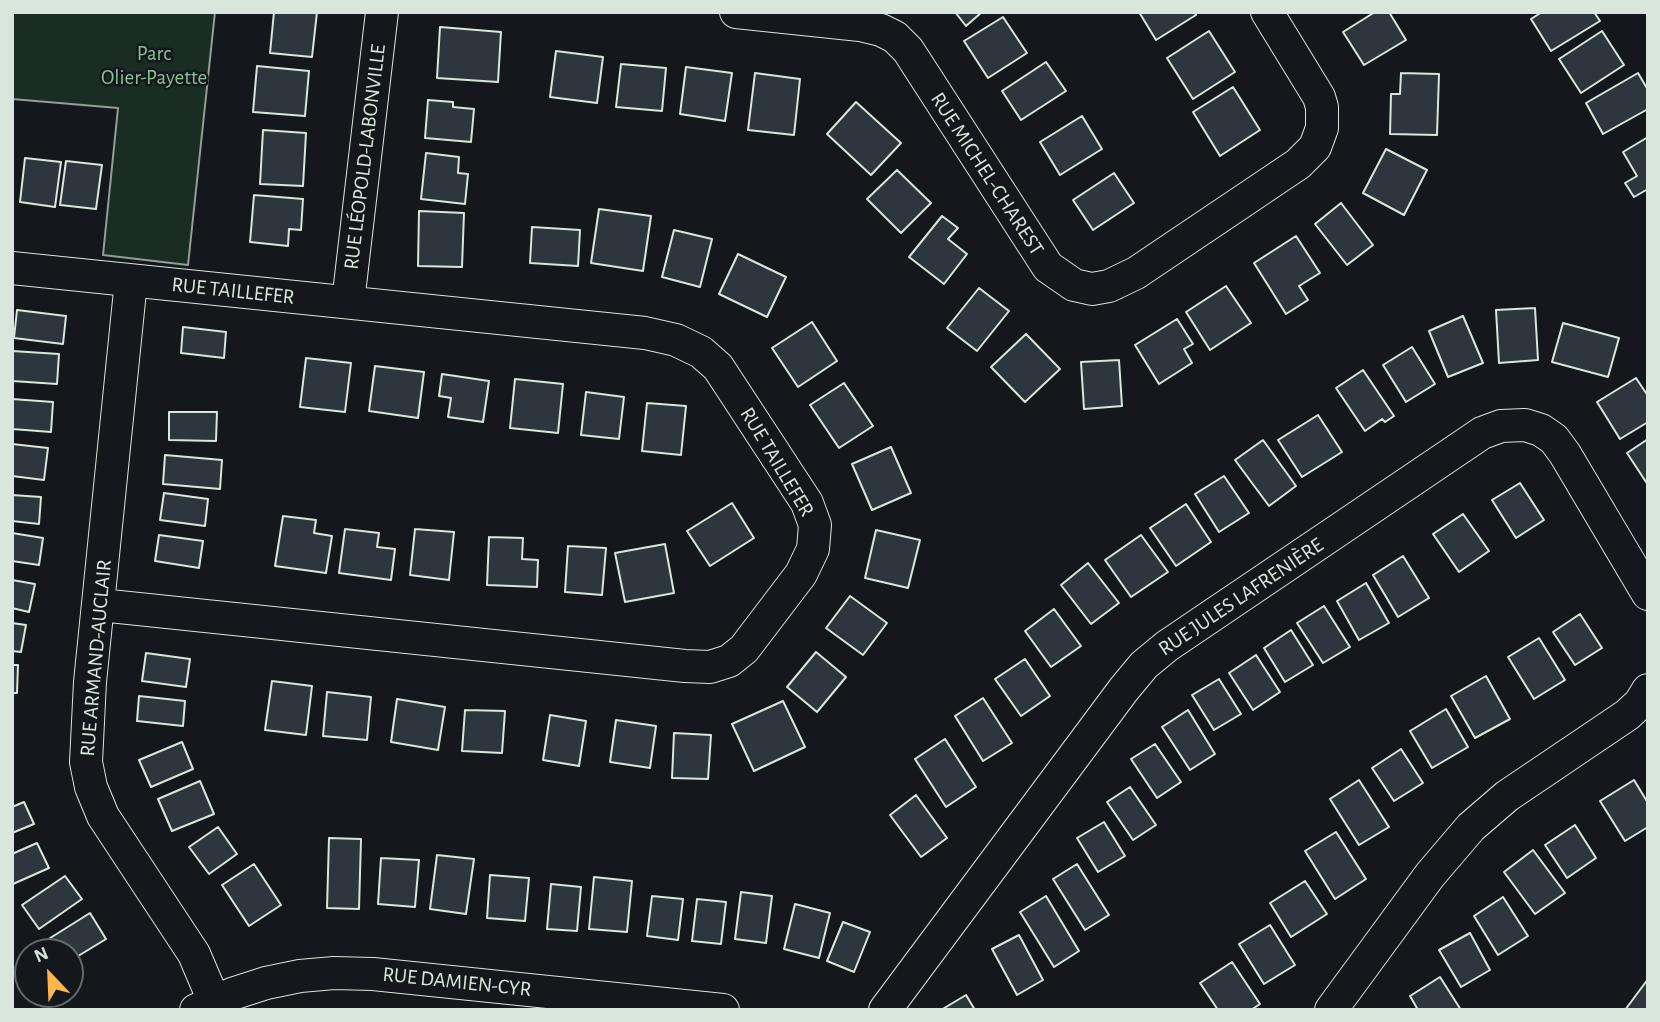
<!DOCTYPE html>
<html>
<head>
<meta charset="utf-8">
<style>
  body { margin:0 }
  #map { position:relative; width:1660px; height:1022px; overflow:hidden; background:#14181c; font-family:"Alegreya Sans",sans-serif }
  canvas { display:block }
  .frame { position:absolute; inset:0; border:14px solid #d8e6dc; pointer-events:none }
  .north { position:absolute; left:14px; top:938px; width:70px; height:70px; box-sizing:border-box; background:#14181c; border:2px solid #626a69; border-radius:50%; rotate:337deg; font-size:19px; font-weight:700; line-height:28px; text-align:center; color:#d8e6dc }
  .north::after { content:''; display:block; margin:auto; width:24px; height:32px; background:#ffb74d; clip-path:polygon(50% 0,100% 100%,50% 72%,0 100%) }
</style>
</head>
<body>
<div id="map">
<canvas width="1660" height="1022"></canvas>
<div class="frame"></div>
<div class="north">N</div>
</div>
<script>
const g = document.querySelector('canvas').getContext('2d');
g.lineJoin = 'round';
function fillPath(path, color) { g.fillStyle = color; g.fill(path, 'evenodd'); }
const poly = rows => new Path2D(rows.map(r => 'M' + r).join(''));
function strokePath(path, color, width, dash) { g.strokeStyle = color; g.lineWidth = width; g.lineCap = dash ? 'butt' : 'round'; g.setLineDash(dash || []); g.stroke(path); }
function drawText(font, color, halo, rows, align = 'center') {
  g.font = font + ' "Alegreya Sans",sans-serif'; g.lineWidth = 5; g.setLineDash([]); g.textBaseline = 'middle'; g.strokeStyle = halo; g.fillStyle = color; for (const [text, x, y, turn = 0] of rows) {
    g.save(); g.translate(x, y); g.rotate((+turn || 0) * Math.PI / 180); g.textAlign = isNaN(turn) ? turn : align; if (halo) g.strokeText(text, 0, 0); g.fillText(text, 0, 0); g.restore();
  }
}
const green = poly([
  [12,12,215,12,188,265,103,255,118,108,12,99,12,12]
]);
const building = poly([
  [274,12,317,12,312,57,270,53,274,12],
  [955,12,982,12,966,26,955,12],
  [1139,12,1194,12,1196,15,1156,40,1139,12],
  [1375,12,1389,12,1406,40,1364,65,1343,32,1375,12],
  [1542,12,1594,12,1600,21,1551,51,1531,19,1542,12],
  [1003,17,1027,53,988,78,964,41,1003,17],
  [440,27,501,32,498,82,437,78,440,27],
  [1209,31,1235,72,1193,99,1167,58,1209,31],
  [1602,31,1624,65,1581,93,1559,59,1602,31],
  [556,51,603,57,597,103,550,97,556,51],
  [1046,62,1066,91,1021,120,1002,91,1046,62],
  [621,64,666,68,662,111,616,107,621,64],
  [257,66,309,71,305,116,253,112,257,66],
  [686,67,732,73,725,121,680,114,686,67],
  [755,73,800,79,794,135,748,130,755,73],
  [1401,73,1439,74,1437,135,1390,134,1391,94,1400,94,1401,73],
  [1638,73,1648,90,1648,109,1603,134,1586,103,1638,73],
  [1233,87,1260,130,1220,156,1193,112,1233,87],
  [428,100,453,102,453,107,474,109,471,142,425,138,428,100],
  [856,102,901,143,871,175,827,134,856,102],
  [1082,116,1102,149,1060,175,1040,142,1082,116],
  [263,130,306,133,303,186,260,184,263,130],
  [1648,137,1648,189,1634,197,1625,183,1637,176,1623,152,1648,137],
  [1386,149,1427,170,1404,215,1363,193,1386,149],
  [426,153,459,157,458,173,468,174,465,204,421,199,426,153],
  [25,158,61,162,55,207,20,202,25,158],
  [66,161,102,165,96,209,60,205,66,161],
  [897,170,931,203,901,233,867,199,897,170],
  [1114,173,1134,203,1093,230,1073,200,1114,173],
  [254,195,303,199,301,230,289,229,288,246,250,242,254,195],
  [1341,203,1373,245,1347,265,1315,224,1341,203],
  [599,209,651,216,643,271,591,263,599,209],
  [419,211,464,213,462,267,418,266,419,211],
  [942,216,958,228,948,239,967,254,944,284,909,257,942,216],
  [532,227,580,230,578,266,530,263,532,227],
  [674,230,712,239,700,287,662,277,674,230],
  [1296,236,1320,273,1299,286,1308,300,1286,314,1254,263,1296,236],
  [738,254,786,277,767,317,719,294,738,254],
  [1226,286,1251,323,1210,350,1186,312,1226,286],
  [979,288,1009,311,977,351,947,328,979,288],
  [1535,308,1538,360,1499,363,1496,310,1535,308],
  [17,310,66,316,63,344,14,338,17,310],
  [1463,316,1483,363,1448,377,1429,331,1463,316],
  [1177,319,1193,344,1184,349,1192,363,1159,384,1135,345,1177,319],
  [812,322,837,361,798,387,772,348,812,322],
  [1563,323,1619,338,1608,377,1552,362,1563,323],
  [183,327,226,332,224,358,181,353,183,327],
  [1026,334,1060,369,1025,402,991,367,1026,334],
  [1412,347,1435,384,1406,402,1383,365,1412,347],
  [12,351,59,354,57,384,12,381,12,351],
  [306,358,351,363,345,412,300,407,306,358],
  [1119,360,1122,406,1084,409,1081,362,1119,360],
  [375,366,424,372,418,418,369,411,375,366],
  [1363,370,1394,416,1385,422,1382,419,1365,431,1336,388,1363,370],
  [442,374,489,381,483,422,448,417,451,398,439,396,442,374],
  [1636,378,1648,396,1648,422,1620,439,1597,402,1636,378],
  [515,379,563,384,558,433,510,428,515,379],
  [844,383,873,426,839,448,810,405,844,383],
  [586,392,624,397,619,439,581,435,586,392],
  [12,399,53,402,51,432,12,429,12,399],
  [647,403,686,406,681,455,642,451,647,403],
  [169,412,217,412,216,441,169,440,169,412],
  [1318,415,1342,452,1302,477,1278,440,1318,415],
  [1648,439,1648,485,1627,453,1648,439],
  [1263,440,1296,486,1269,506,1235,460,1263,440],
  [12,444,48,448,44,480,12,476,12,444],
  [891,447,911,493,872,510,852,464,891,447],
  [165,455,222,460,220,489,163,484,165,455],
  [1224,476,1249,513,1219,532,1195,494,1224,476],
  [1520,483,1544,520,1516,538,1492,500,1520,483],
  [164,493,208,499,205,526,160,520,164,493],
  [12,495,41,497,39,524,12,521,12,495],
  [732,503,754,538,710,566,687,531,732,503],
  [1186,504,1211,542,1176,566,1150,528,1186,504],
  [1463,514,1489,551,1459,572,1433,534,1463,514],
  [283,516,316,520,314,533,332,536,326,573,275,566,283,516],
  [345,529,379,533,377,547,395,549,391,580,339,573,345,529],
  [415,529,454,532,449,580,410,575,415,529],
  [876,530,920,540,908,588,865,578,876,530],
  [12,533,43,538,39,565,12,561,12,533],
  [159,535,203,541,199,568,155,561,159,535],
  [1141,535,1168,572,1131,597,1105,560,1141,535],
  [489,537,523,538,522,559,538,560,537,587,487,585,489,537],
  [665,544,674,593,625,602,615,553,665,544],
  [568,546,606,548,602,595,565,592,568,546],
  [1403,556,1429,598,1398,617,1373,575,1403,556],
  [1088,563,1119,603,1091,624,1061,585,1088,563],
  [12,580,35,584,29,612,12,608,12,580],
  [1366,583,1389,623,1359,640,1337,601,1366,583],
  [850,596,887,623,863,655,826,628,850,596],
  [1324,606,1350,647,1323,663,1297,623,1324,606],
  [1054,609,1081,646,1051,667,1025,631,1054,609],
  [1580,614,1602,648,1575,665,1553,632,1580,614],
  [12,623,26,625,21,652,12,651,12,623],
  [1291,630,1313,665,1285,682,1264,648,1291,630],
  [1539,638,1565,680,1534,699,1508,657,1539,638],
  [816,652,846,677,817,712,787,687,816,652],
  [146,653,190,659,186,687,142,681,146,653],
  [1256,655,1280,692,1253,710,1229,673,1256,655],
  [1025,659,1050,696,1021,716,995,679,1025,659],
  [12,665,18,665,17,693,12,693,12,665],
  [1486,676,1510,719,1475,738,1451,696,1486,676],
  [1219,679,1241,714,1214,730,1192,695,1219,679],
  [272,681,312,686,306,735,265,730,272,681],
  [327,692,371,697,367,740,323,736,327,692],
  [139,696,185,701,183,726,137,721,139,696],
  [983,698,1012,743,983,761,955,716,983,698],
  [397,699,445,707,438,750,391,742,397,699],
  [783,701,805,747,754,771,732,724,783,701],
  [1446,709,1468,747,1432,768,1410,731,1446,709],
  [465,710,505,711,502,753,462,751,465,710],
  [1188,710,1215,754,1190,770,1162,727,1188,710],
  [550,715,586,721,579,766,543,760,550,715],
  [616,720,656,726,650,768,610,762,616,720],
  [674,733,711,735,708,779,672,778,674,733],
  [945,739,976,787,946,807,915,759,945,739],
  [182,742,193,769,151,787,139,760,182,742],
  [1155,744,1181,782,1157,798,1131,759,1155,744],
  [1401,749,1423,783,1394,801,1372,768,1401,749],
  [1359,780,1389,827,1359,845,1330,799,1359,780],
  [1634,780,1648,803,1648,827,1625,841,1600,801,1634,780],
  [200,781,214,814,172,831,158,799,200,781],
  [1130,787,1156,825,1133,840,1107,802,1130,787],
  [916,795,947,838,921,857,890,815,916,795],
  [24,802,34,824,12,833,12,807,24,802],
  [1104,822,1125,856,1098,872,1077,838,1104,822],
  [1575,825,1596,858,1567,878,1545,845,1575,825],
  [218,827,237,854,209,874,189,847,218,827],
  [1336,832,1366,879,1335,899,1305,851,1336,832],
  [329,838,361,839,359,909,327,908,329,838],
  [37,843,49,868,13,884,12,854,37,843],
  [1533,850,1565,893,1535,914,1504,872,1533,850],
  [437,855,474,859,466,914,430,909,437,855],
  [381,858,419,860,415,907,378,904,381,858],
  [254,864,281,905,249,926,222,885,254,864],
  [1077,864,1109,915,1085,930,1053,879,1077,864],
  [490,875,529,878,525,921,487,918,490,875],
  [65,876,82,899,39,929,22,905,65,876],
  [594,877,632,881,627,932,589,929,594,877],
  [1305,881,1327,914,1291,937,1270,903,1305,881],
  [551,884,581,887,577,931,547,929,551,884],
  [741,892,772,896,766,943,735,939,741,892],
  [652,896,683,899,678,940,647,936,652,896],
  [1046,896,1079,951,1054,967,1020,912,1046,896],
  [1503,897,1528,936,1498,955,1474,916,1503,897],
  [697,899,726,902,721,944,692,941,697,899],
  [795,904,830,913,819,958,784,949,795,904],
  [90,913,106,939,70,961,70,952,55,952,47,940,90,913],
  [843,922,870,932,854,972,827,961,843,922],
  [1270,925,1295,965,1264,984,1239,944,1270,925],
  [1470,933,1490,970,1461,987,1439,950,1470,933],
  [1019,935,1043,980,1017,995,992,949,1019,935],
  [1232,962,1260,1004,1251,1010,1218,1010,1200,983,1232,962],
  [1440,977,1461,1010,1418,1010,1410,996,1440,977],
  [1648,979,1648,1010,1625,1010,1648,979],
  [966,995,975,1010,941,1010,966,995]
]);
const minor = poly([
  [736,12,860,25,881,30,895,37,908,50,1048,267,1074,285,1092,289,1109,286,1136,273,1298,164,1315,147,1322,128,1322,107,1319,97,1267,12],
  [12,268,645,333,676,340,701,352,718,367,807,503,815,525,813,549,801,574,744,649,729,661,710,667,685,666,100,605],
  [131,281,90,682,86,762,91,787,103,816,194,954,214,1001],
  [348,302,382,12],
  [196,1010,232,994,266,983,300,976,334,973,373,974,723,1010],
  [885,1010,1124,689,1144,665,1167,646,1482,433,1501,426,1525,425,1541,430,1554,439,1565,454,1648,594],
  [1331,1010,1430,875,1471,827,1507,796,1627,715,1640,703,1648,690]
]);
const parkNames = [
  ["Parc",154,54],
  ["Olier-Payette",154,78]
];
const streetNames = [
  ["RUE LÉOPOLD-LABONVILLE",365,157,-83],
  ["RUE MICHEL-CHAREST",987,174,57],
  ["RUE TAILLEFER",233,291,6],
  ["RUE TAILLEFER",777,462,59],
  ["RUE JULES LAFRENIÈRE",1241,597,-34],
  ["RUE ARMAND-AUCLAIR",96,658,-85],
  ["RUE DAMIEN-CYR",457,982,6]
];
fillPath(green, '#1a2d24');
strokePath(green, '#939e99', 2);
fillPath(building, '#2c363c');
strokePath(building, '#d8e6dc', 2);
strokePath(minor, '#d8e6dc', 34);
strokePath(minor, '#14181c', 32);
drawText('21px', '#8ac095', '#14181c', parkNames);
drawText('21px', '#d8e6dc', '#14181c', streetNames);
</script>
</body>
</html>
